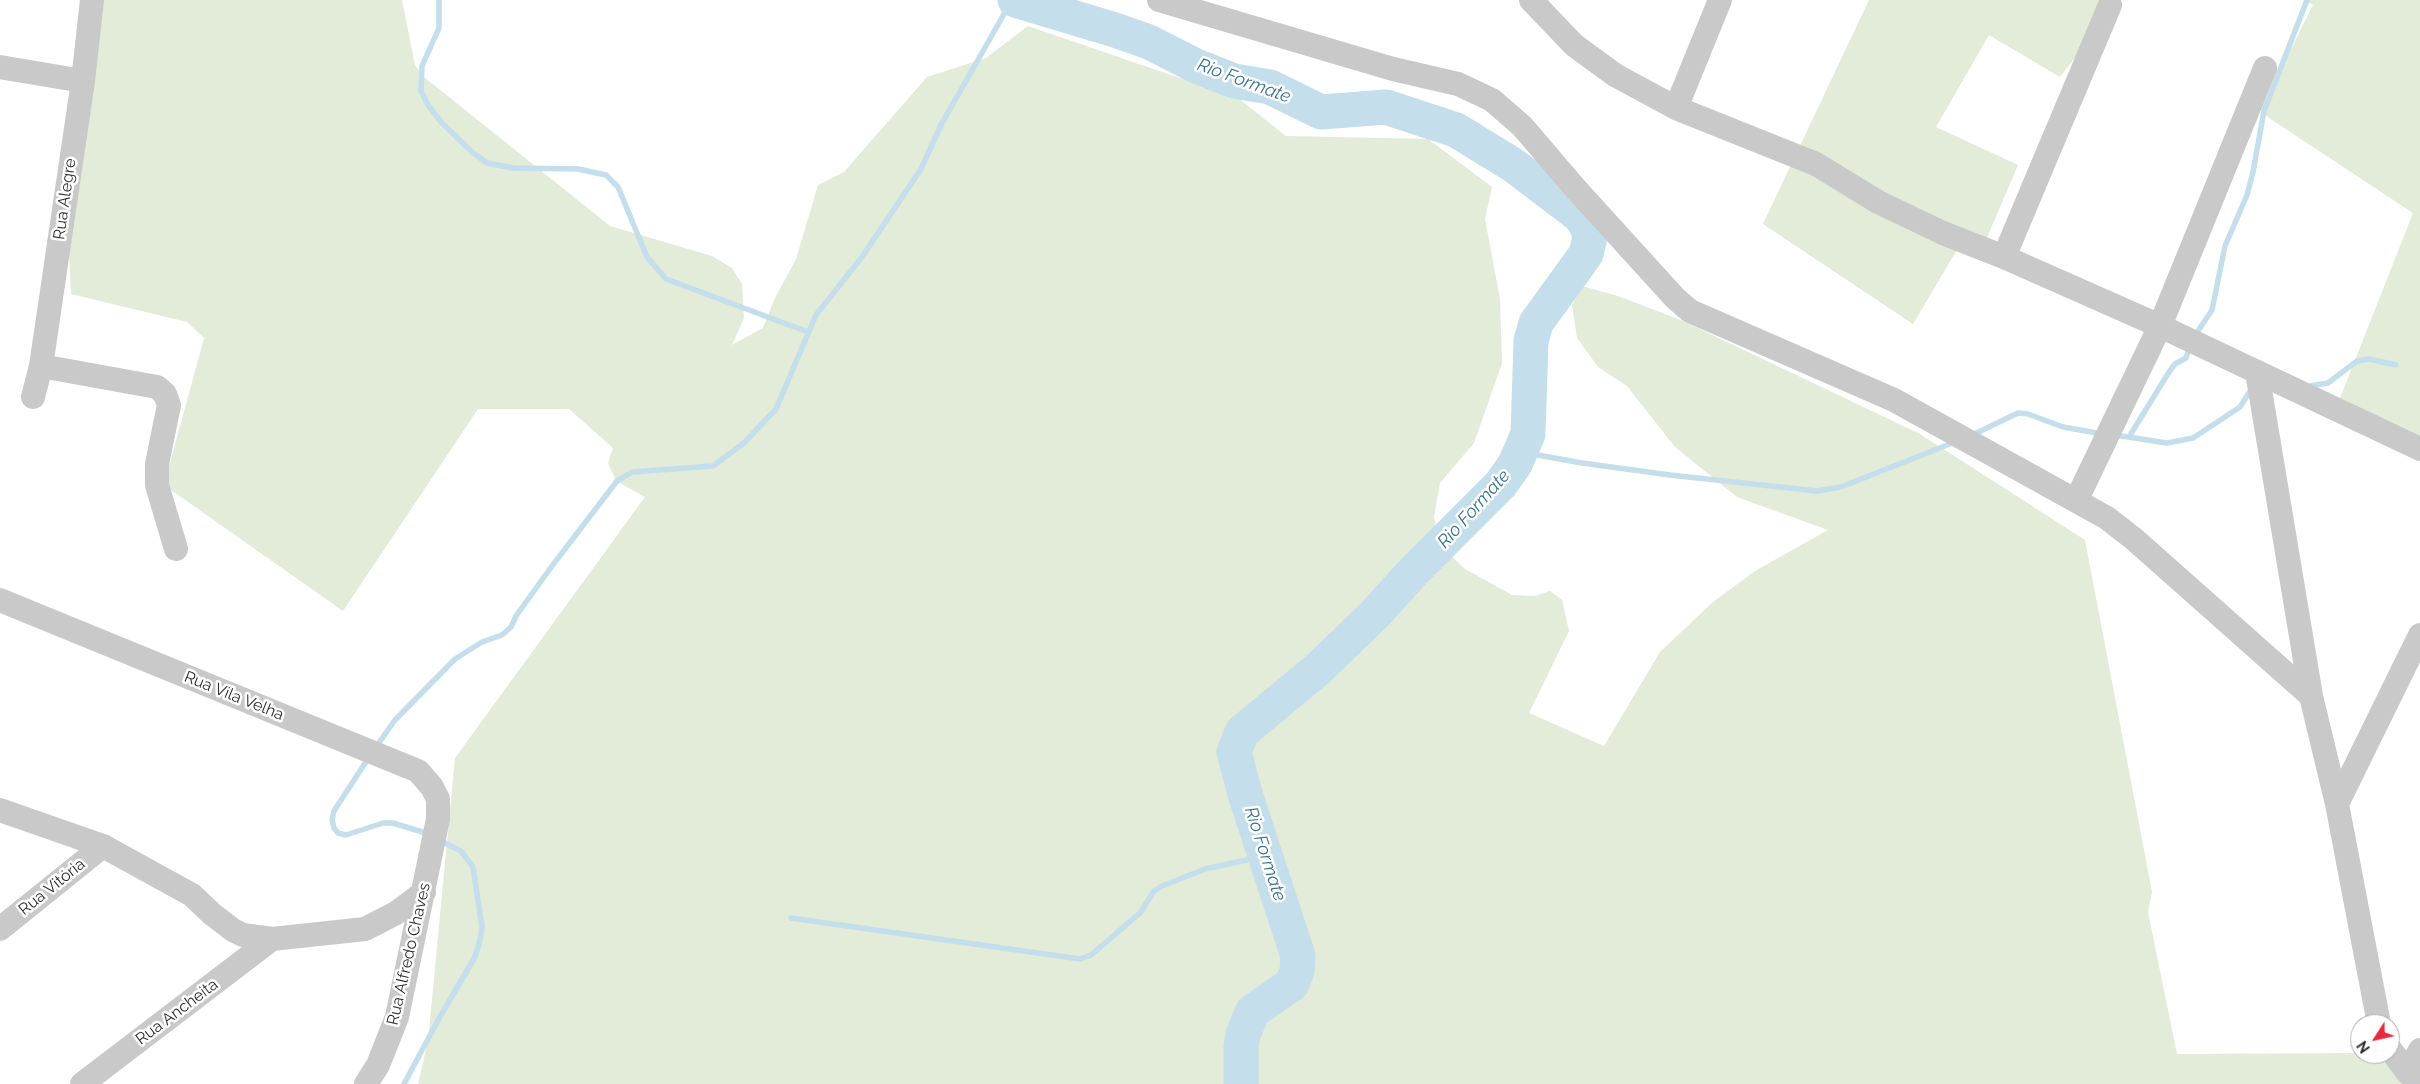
<!DOCTYPE html>
<html>
<head>
<meta charset="utf-8">
<style>
  body { margin:0 }
  #map { position:relative; width:2420px; height:1084px; overflow:hidden; background:#fff; font-family:Raleway,sans-serif }
  canvas { display:block }
  .north { position:absolute; left:2350px; top:1014px; width:50px; height:50px; box-sizing:border-box; background:#fff; border:1px solid #ababab; border-radius:50%; rotate:235deg; font-size:14px; font-weight:700; line-height:20px; text-align:center; color:#2c2c2c }
  .north::after { content:''; display:block; margin:auto; width:18px; height:22px; background:#ea273e; clip-path:polygon(50% 0,100% 100%,50% 72%,0 100%) }
</style>
</head>
<body>
<div id="map">
<canvas width="2420" height="1084"></canvas>
<div class="north">N</div>
</div>
<script>
const g = document.querySelector('canvas').getContext('2d');
g.lineJoin = 'round';
function fillPath(path, color) { g.fillStyle = color; g.fill(path, 'evenodd'); }
const poly = rows => new Path2D(rows.map(r => 'M' + r).join(''));
function strokePath(path, color, width, dash) { g.strokeStyle = color; g.lineWidth = width; g.lineCap = dash ? 'butt' : 'round'; g.setLineDash(dash || []); g.stroke(path); }
function drawText(font, color, halo, rows, align = 'center') {
  g.font = font + ' Raleway,sans-serif'; g.lineWidth = 5; g.setLineDash([]); g.textBaseline = 'middle'; g.strokeStyle = halo; g.fillStyle = color; for (const [text, x, y, turn = 0] of rows) {
    g.save(); g.translate(x, y); g.rotate((+turn || 0) * Math.PI / 180); g.textAlign = isNaN(turn) ? turn : align; if (halo) g.strokeText(text, 0, 0); g.fillText(text, 0, 0); g.restore();
  }
}
const green = poly([
  [103,0,402,0,415,65,424,77,610,226,712,256,732,268,742,284,744,318,732,345,763,328,774,300,796,259,818,185,844,172,927,77,986,58,1028,26,1238,98,1286,136,1428,139,1492,187,1485,219,1500,299,1502,363,1474,443,1440,483,1434,517,1440,545,1465,569,1512,595,1535,596,1550,591,1562,600,1569,631,1529,713,1604,746,1660,652,1713,602,1755,571,1828,530,1737,497,1675,447,1627,386,1598,367,1577,338,1572,305,1582,286,1618,296,1683,321,1920,434,2085,540,2152,892,2148,912,2177,1054,2358,1053,2417,1075,2420,1084,418,1084,428,1041,455,758,645,497,616,481,608,463,613,448,569,409,478,409,343,611,164,485,204,338,187,322,71,294,69,255],
  [1869,0,2120,0,2060,77,1989,35,1936,127,2018,165,1980,254,1961,243,1913,324,1763,224],
  [2305,0,2420,0,2420,446,2335,411,2413,213,2272,120,2259,109,2269,93,2313,5]
]);
const stream = poly([
  [439,0,439,28,422,66,421,91,428,105,441,122,472,152,487,163,497,165,514,168,578,169,606,175,618,187,647,257,666,279,808,332],
  [2194,337,2212,310,2225,246,2247,195,2253,172,2264,111,2307,0],
  [2310,386,2328,383,2357,361,2369,359,2396,365],
  [2115,435,2167,443,2193,438,2240,407,2252,388],
  [1970,436,2018,413,2028,414,2063,427,2103,434],
  [2129,437,2169,372,2175,364,2186,358,2190,345],
  [1521,452,1582,463,1670,475,1817,491,1841,487,1955,442],
  [376,747,395,720,455,659,482,642,502,635,511,627,516,616,552,566,617,481,632,472,713,466,744,443,776,409,816,315,862,257,921,169,941,125,1012,0],
  [369,757,334,811,332,820,334,828,338,833,346,835,383,823,393,823,429,834],
  [791,918,1080,959,1091,955,1140,913,1154,891,1162,886,1205,869,1265,856],
  [404,1084,437,1022,475,957,480,940,482,927,473,867,461,851,439,840]
]);
const river = poly([
  [1015,0,1115,30,1149,42,1196,66,1234,81,1270,87,1321,112,1386,107,1456,130,1513,165,1579,215,1587,226,1590,237,1586,254,1536,323,1531,341,1528,434,1515,464,1501,484,1414,571,1374,615,1318,669,1242,732,1234,752,1246,797,1298,956,1297,971,1292,984,1252,1012,1243,1035,1241,1047,1241,1084]
]);
const minor = poly([
  [1159,0,1393,69,1458,84,1492,100,1522,126,1575,188,1675,298,1690,311,1894,400,2107,518,2134,539,2311,696],
  [1531,0,1574,45,1615,75,1676,108,1816,164,1878,202,1943,233,2004,257,2160,326,2420,449],
  [0,67,83,81],
  [1676,108,1720,0],
  [2004,257,2110,5],
  [41,366,157,387,165,394,169,405,157,464,157,485,176,549],
  [2257,372,2311,696,2337,804,2379,1024],
  [33,397,41,366,83,81,92,0],
  [2076,501,2160,326,2265,68],
  [0,600,418,771,432,787,438,799,438,819,397,1017,378,1065,366,1084],
  [2337,804,2420,635],
  [0,810,103,846,192,895,212,914,233,930,243,935,272,939,365,929,396,913,424,892],
  [0,929,103,846],
  [2390,1049,2408,1073,2420,1082],
  [2408,1073,2420,1050],
  [82,1084,272,939]
]);
const streetNames = [
  ["Rua Alegre",65,199,-82],
  ["Rua Vila Velha",234,696,22],
  ["Rua Vitória",52,887,-39],
  ["Rua Alfredo Chaves",409,954,-77],
  ["Rua Ancheita",177,1012,-37]
];
const waterNames = [
  ["Rio Formate",1244,81,20],
  ["Rio Formate",1474,509,-48],
  ["Rio Formate",1265,854,72]
];
fillPath(green, '#e3ebd9');
strokePath(stream, '#c4deec', 5.5);
strokePath(river, '#c4deec', 35);
strokePath(minor, '#c9c9c9', 24);
drawText('16px', '#2c2c2c', '#fff', streetNames);
drawText('italic 18px', '#397290', '#fff', waterNames);
</script>
</body>
</html>
